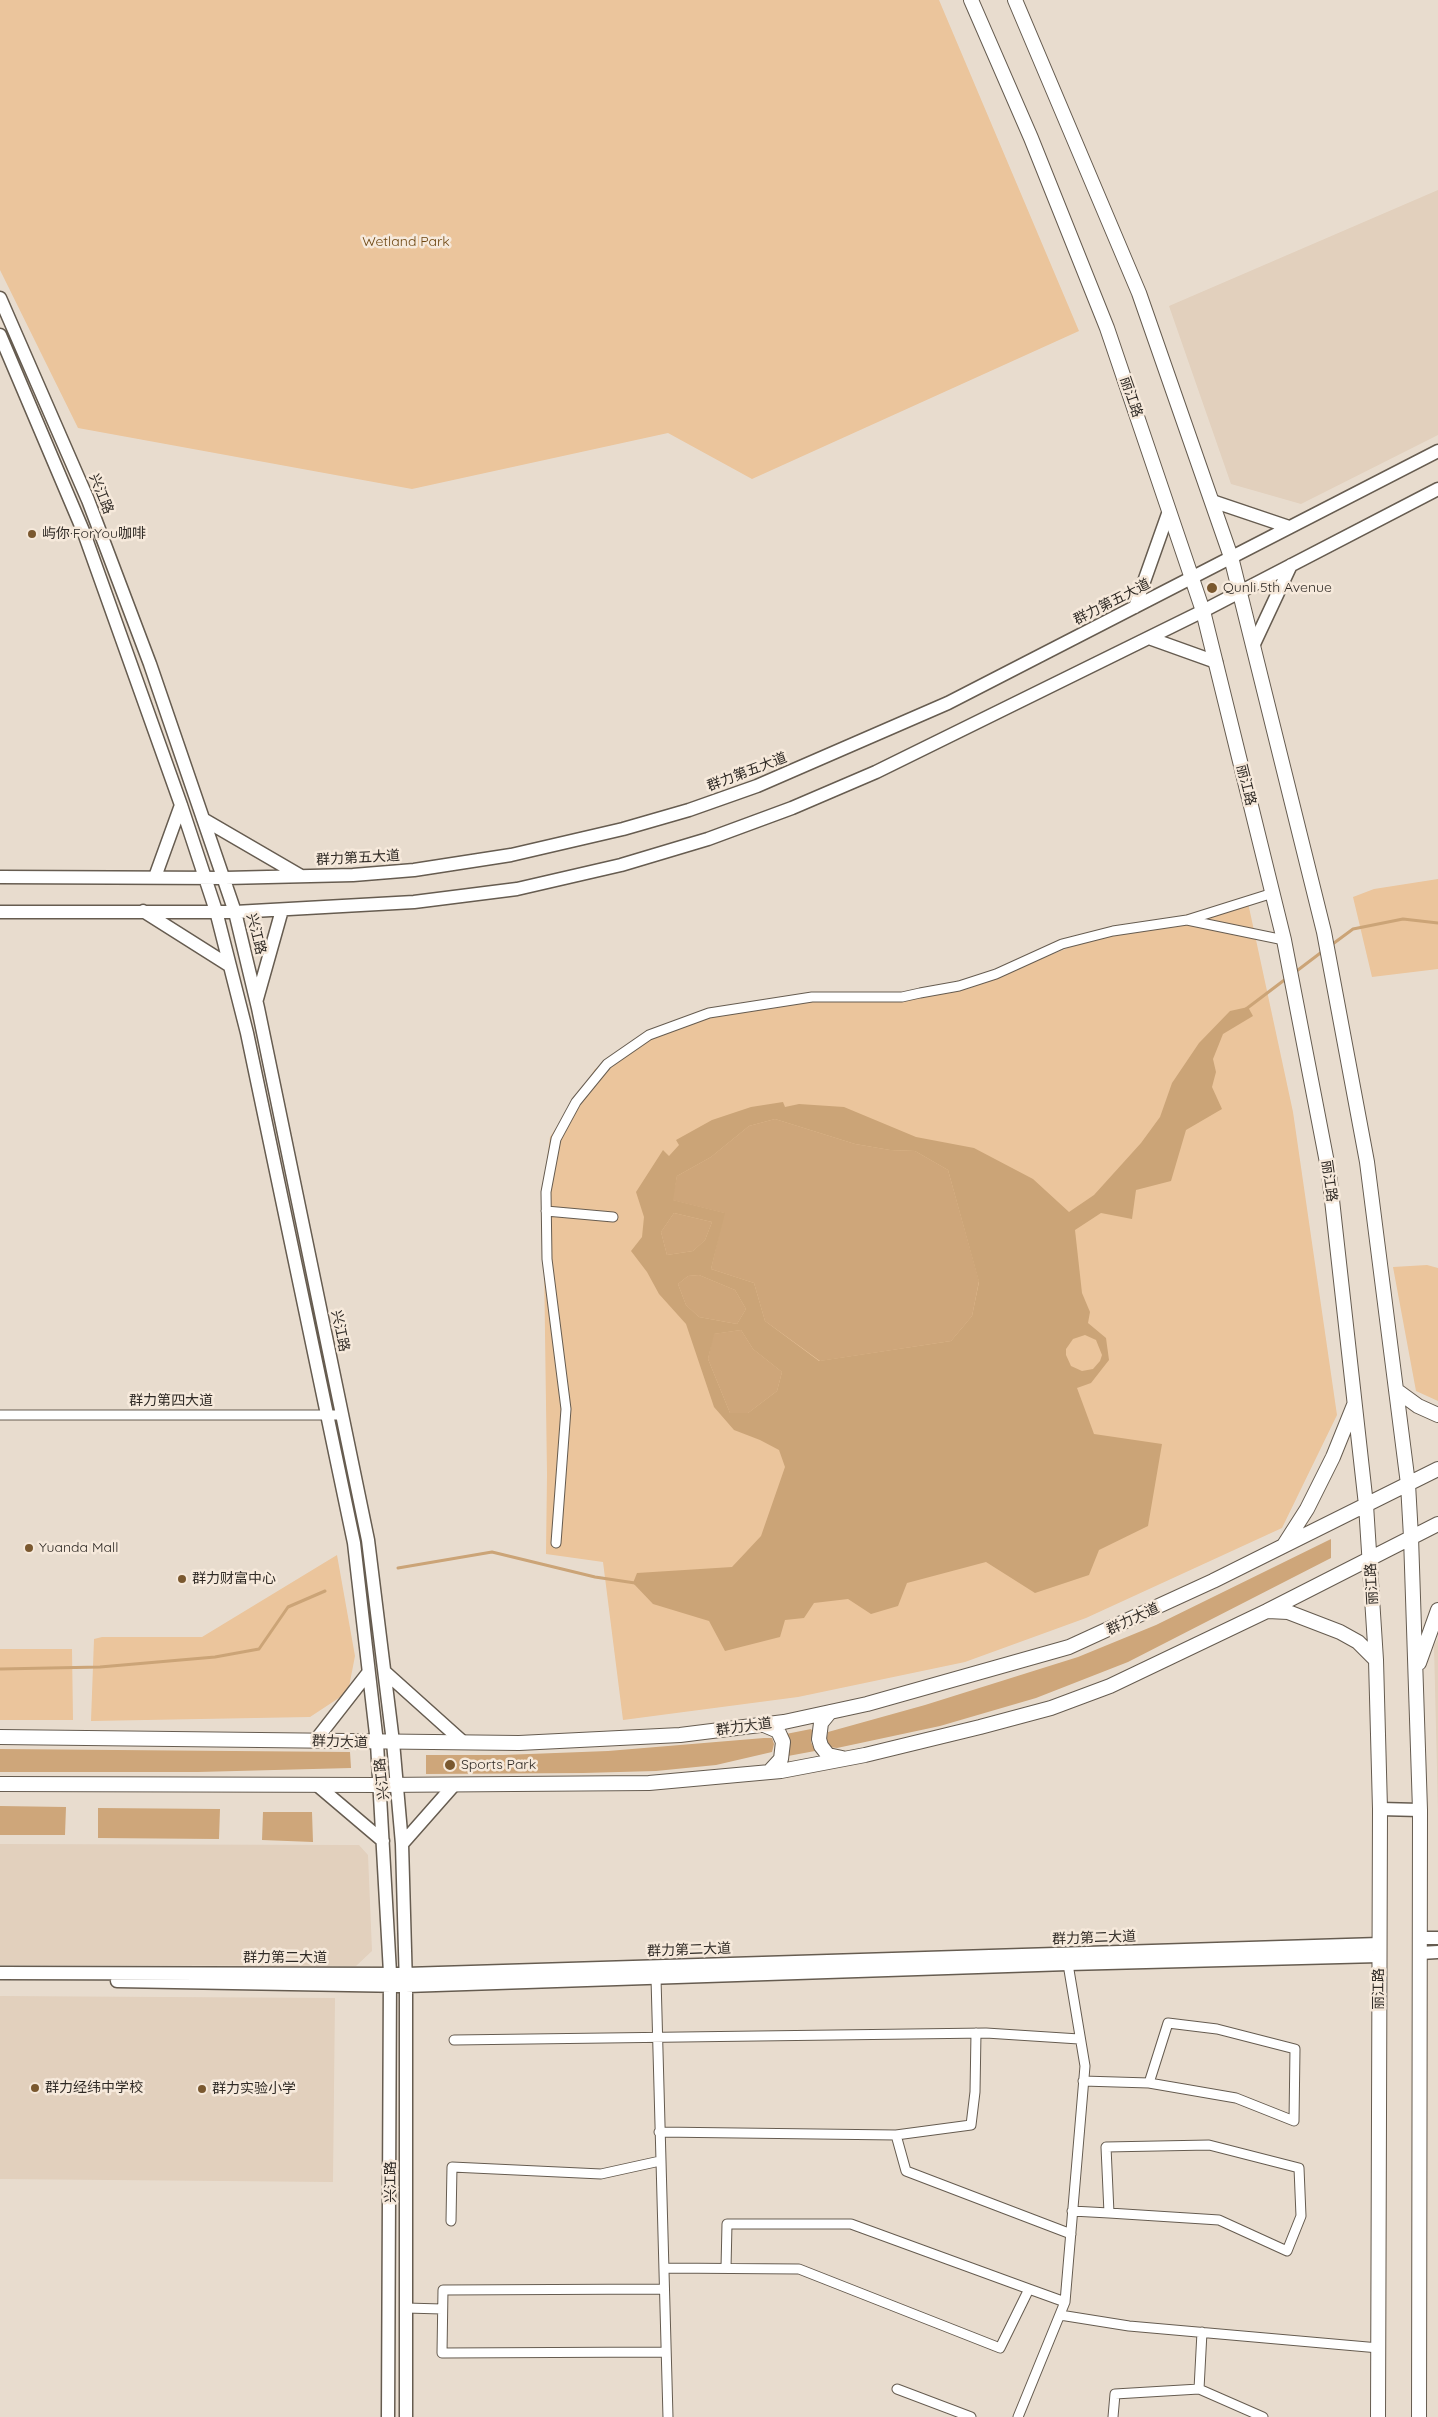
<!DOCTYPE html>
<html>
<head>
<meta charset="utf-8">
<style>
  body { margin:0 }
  canvas { display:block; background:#e8dcce }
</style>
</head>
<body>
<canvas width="1438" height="2417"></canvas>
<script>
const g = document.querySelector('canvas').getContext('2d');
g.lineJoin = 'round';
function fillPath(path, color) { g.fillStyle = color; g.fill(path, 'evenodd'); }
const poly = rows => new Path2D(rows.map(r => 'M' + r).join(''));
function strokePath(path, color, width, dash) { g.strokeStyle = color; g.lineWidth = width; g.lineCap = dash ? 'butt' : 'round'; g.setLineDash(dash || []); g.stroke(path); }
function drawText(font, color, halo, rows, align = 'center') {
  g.font = font + ' Quicksand,"Noto Sans SC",sans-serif'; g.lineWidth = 5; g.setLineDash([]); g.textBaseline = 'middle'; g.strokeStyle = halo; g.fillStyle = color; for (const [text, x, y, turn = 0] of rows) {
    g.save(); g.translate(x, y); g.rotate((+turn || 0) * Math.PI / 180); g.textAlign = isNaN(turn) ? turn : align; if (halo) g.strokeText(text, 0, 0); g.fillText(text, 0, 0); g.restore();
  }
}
const built = poly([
  [1438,190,1438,435,1301,504,1231,484,1169,306],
  [1438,1638,1438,1811,1434,1646],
  [0,1844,359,1845,368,1855,372,1951,356,1966,0,1965],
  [0,1996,335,1998,333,2182,0,2179]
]);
const green = poly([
  [0,0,939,0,1079,331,752,479,668,433,412,489,78,428,0,270],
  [1438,879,1438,969,1372,977,1353,897,1374,889],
  [1247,898,1293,1112,1337,1415,1282,1528,1086,1618,965,1662,798,1697,623,1720,603,1562,546,1554,547,1474,543,1192,550,1137,595,1069,645,1034,727,1010,820,993,907,1000,968,989,1075,945],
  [1427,1265,1438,1268,1438,1401,1416,1391,1393,1267],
  [337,1555,355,1656,348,1692,310,1717,91,1721,94,1639,102,1637,202,1637],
  [0,1649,72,1649,73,1720,0,1720]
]);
const forest = poly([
  [775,1119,855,1144,890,1150,915,1151,948,1170,979,1281,972,1316,951,1341,820,1361,765,1321,754,1283,711,1269,724,1213,672,1200,677,1176,711,1157,749,1126],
  [674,1213,712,1222,705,1240,693,1251,667,1255,661,1232],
  [699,1275,735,1290,746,1309,737,1324,699,1317,686,1305,678,1284,688,1276],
  [741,1330,753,1349,782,1372,777,1391,748,1413,730,1413,708,1359,713,1334],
  [1331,1539,1331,1558,1128,1662,1036,1698,940,1726,837,1748,829,1747,826,1742,828,1732,925,1705,1078,1657,1156,1625],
  [811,1729,813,1732,811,1742,815,1751,788,1756,789,1744,786,1734],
  [764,1738,772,1738,774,1744,772,1752,716,1765,656,1771,583,1773,426,1774,426,1755,503,1755,608,1751],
  [0,1749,350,1752,351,1768,198,1772,0,1772],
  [0,1806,66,1807,65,1835,0,1835],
  [98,1808,220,1809,219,1839,98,1838],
  [263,1812,312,1812,313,1842,262,1840]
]);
const water = poly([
  [1248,1007,1253,1016,1223,1034,1213,1059,1216,1072,1212,1087,1222,1109,1186,1130,1171,1181,1136,1190,1132,1219,1101,1213,1075,1230,1082,1293,1090,1312,1088,1323,1106,1338,1109,1360,1091,1383,1077,1388,1094,1434,1162,1444,1148,1526,1099,1550,1089,1575,1035,1593,986,1562,907,1583,898,1606,871,1614,848,1599,814,1603,804,1618,785,1620,780,1637,725,1651,709,1621,653,1604,633,1583,637,1573,732,1567,761,1536,785,1467,779,1450,760,1440,734,1430,714,1407,686,1324,659,1294,647,1272,631,1251,642,1237,644,1217,636,1192,663,1150,669,1156,679,1145,676,1140,712,1120,751,1107,783,1102,785,1107,799,1104,844,1107,916,1137,974,1148,1033,1179,1069,1212,1094,1195,1141,1143,1160,1117,1172,1083,1199,1043,1230,1011],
  [775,1119,855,1144,890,1150,915,1151,948,1170,979,1282,972,1316,951,1341,819,1361,765,1321,754,1283,711,1269,725,1213,673,1200,677,1176,711,1157,749,1126],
  [674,1213,712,1222,705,1240,693,1251,667,1255,661,1232],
  [699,1275,735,1290,746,1309,737,1324,699,1317,686,1305,678,1284,688,1276],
  [741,1330,753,1349,782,1372,777,1391,748,1413,730,1413,708,1359,714,1334],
  [1085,1335,1096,1340,1102,1355,1100,1361,1093,1369,1082,1371,1071,1366,1066,1355,1066,1349,1073,1339]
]);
const stream = poly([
  [1330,946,1353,929,1403,919,1438,923],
  [1294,973,1323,951],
  [1246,1009,1287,978],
  [398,1568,492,1552,595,1577,635,1583],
  [0,1669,100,1667,215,1657,259,1649,288,1607,325,1591]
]);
const street = poly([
  [1273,893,1187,920,1284,940],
  [546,1211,613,1217],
  [0,1415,342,1415],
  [556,1543,566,1409,547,1259,546,1192,556,1139,576,1102,607,1064,649,1035,709,1013,812,997,902,997,920,993,959,986,996,974,1062,944,1113,931,1187,920],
  [656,1978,668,2417],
  [976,2033,975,2092,971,2125,896,2135,906,2171,1071,2234],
  [454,2040,986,2033,1079,2039],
  [1083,2081,1149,2083,1236,2098,1294,2121,1295,2049,1217,2029,1168,2023,1149,2083],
  [659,2132,896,2135],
  [1072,2211,1109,2213,1219,2220,1287,2251,1301,2216,1299,2168,1209,2145,1106,2147,1109,2213],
  [451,2221,452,2167,601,2174,660,2161],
  [664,2268,799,2269,1000,2348,1029,2289,1065,2302],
  [726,2268,727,2224,851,2224,1029,2289],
  [664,2289,443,2290,442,2353,666,2352],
  [406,2308,442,2309],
  [1060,2315,1129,2326,1379,2348],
  [897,2389,971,2417],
  [1199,2389,1202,2332],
  [1018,2417,1065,2302,1085,2066,1068,1964],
  [1113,2417,1115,2394,1199,2389,1263,2417]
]);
const secondary = poly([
  [0,298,88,500,150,664,235,912,258,1008,368,1540,393,1742,402,1844,406,1986,406,2417],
  [0,335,84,533,181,805,216,911,247,1033,354,1543,377,1743,390,1973,388,2417],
  [1212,501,1289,527],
  [1135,607,1169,511],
  [1149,638,1216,662],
  [1254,644,1291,565],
  [203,819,301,876],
  [0,877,225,878,353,875,414,870,511,855,623,829,689,810,757,786,948,703,1438,451],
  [155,877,181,805],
  [143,911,230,966],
  [0,912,235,912,414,902,517,889,621,865,708,839,792,808,876,772,1203,611,1438,489],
  [257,999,282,910],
  [385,1672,463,1742],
  [315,1741,368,1673],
  [317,1785,383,1841],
  [1380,1809,1420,1810],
  [402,1844,454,1785],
  [1421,1938,1438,1938],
  [1420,1953,1438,1952],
  [0,1973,406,1974,1379,1944],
  [117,1981,406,1986,1068,1964,1379,1956]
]);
const primary = poly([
  [971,0,1031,138,1107,328,1203,611,1284,940,1329,1173,1366,1505,1376,1660,1380,1809,1378,2417],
  [1015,0,1139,293,1231,557,1324,932,1367,1162,1408,1484,1411,1537,1420,1810,1419,2417],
  [1396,1390,1418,1406,1438,1415],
  [1284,1545,1307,1509,1333,1457,1354,1405],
  [1268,1611,1288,1612,1340,1632,1358,1642,1376,1660],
  [1419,1663,1438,1610],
  [830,1712,821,1723,819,1739,821,1746,828,1755,842,1758],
  [764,1725,778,1731,783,1742,781,1759,769,1772],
  [0,1737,519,1743,680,1735,784,1722,867,1704,1069,1647,1213,1581,1438,1469],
  [0,1784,379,1785,649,1783,781,1771,865,1755,980,1727,1051,1708,1110,1686,1267,1611,1438,1524]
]);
const markers = [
  [32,534,5,"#7a582f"],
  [1212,588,6,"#7a582f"],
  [29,1548,5,"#7a582f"],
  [182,1579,5,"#7a582f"],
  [450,1765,6,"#7a582f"],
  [35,2088,5,"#7a582f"],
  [202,2089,5,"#7a582f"]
];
const parkNames = [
  ["Wetland Park",406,242]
];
const streetNames = [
  ["丽江路",1131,397,71],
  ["兴江路",101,494,68],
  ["群力第五大道",1112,602,-27],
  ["群力第五大道",747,772,-21],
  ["丽江路",1246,785,76],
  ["群力第五大道",358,858,-3],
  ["兴江路",256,934,76],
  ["丽江路",1329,1181,82],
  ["兴江路",340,1331,78],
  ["群力第四大道",171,1401],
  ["丽江路",1372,1584,-93],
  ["群力大道",1133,1619,-25],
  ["群力大道",744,1727,-8],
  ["群力大道",340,1742,2],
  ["兴江路",382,1779,-96],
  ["群力第二大道",1094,1938,-2],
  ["群力第二大道",689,1950,-2],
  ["群力第二大道",285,1958],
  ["丽江路",1379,1989,-90],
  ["兴江路",391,2182,-90]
];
const poiNames = [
  ["屿你·ForYou咖啡",42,534],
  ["Qunli 5th Avenue",1223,588],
  ["Yuanda Mall",39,1548],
  ["群力财富中心",192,1579],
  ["Sports Park",461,1765],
  ["群力经纬中学校",45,2088],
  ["群力实验小学",212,2089]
];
fillPath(built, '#e2d0bd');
fillPath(green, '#ebc59c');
fillPath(forest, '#cea67a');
fillPath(water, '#cba477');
strokePath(stream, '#cba477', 3);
strokePath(street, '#665c50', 11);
strokePath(secondary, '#665c50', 15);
strokePath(primary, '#665c50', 16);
strokePath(street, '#fff', 9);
strokePath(secondary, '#fff', 12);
strokePath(primary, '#fff', 14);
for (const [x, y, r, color] of markers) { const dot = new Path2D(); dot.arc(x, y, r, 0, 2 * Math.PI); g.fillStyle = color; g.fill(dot); strokePath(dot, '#f6e9db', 2); }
drawText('14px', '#6f4813', '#f6e9db', parkNames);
drawText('14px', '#302b26', '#f6e9db', streetNames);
drawText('14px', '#302b26', '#f6e9db', poiNames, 'left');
</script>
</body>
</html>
